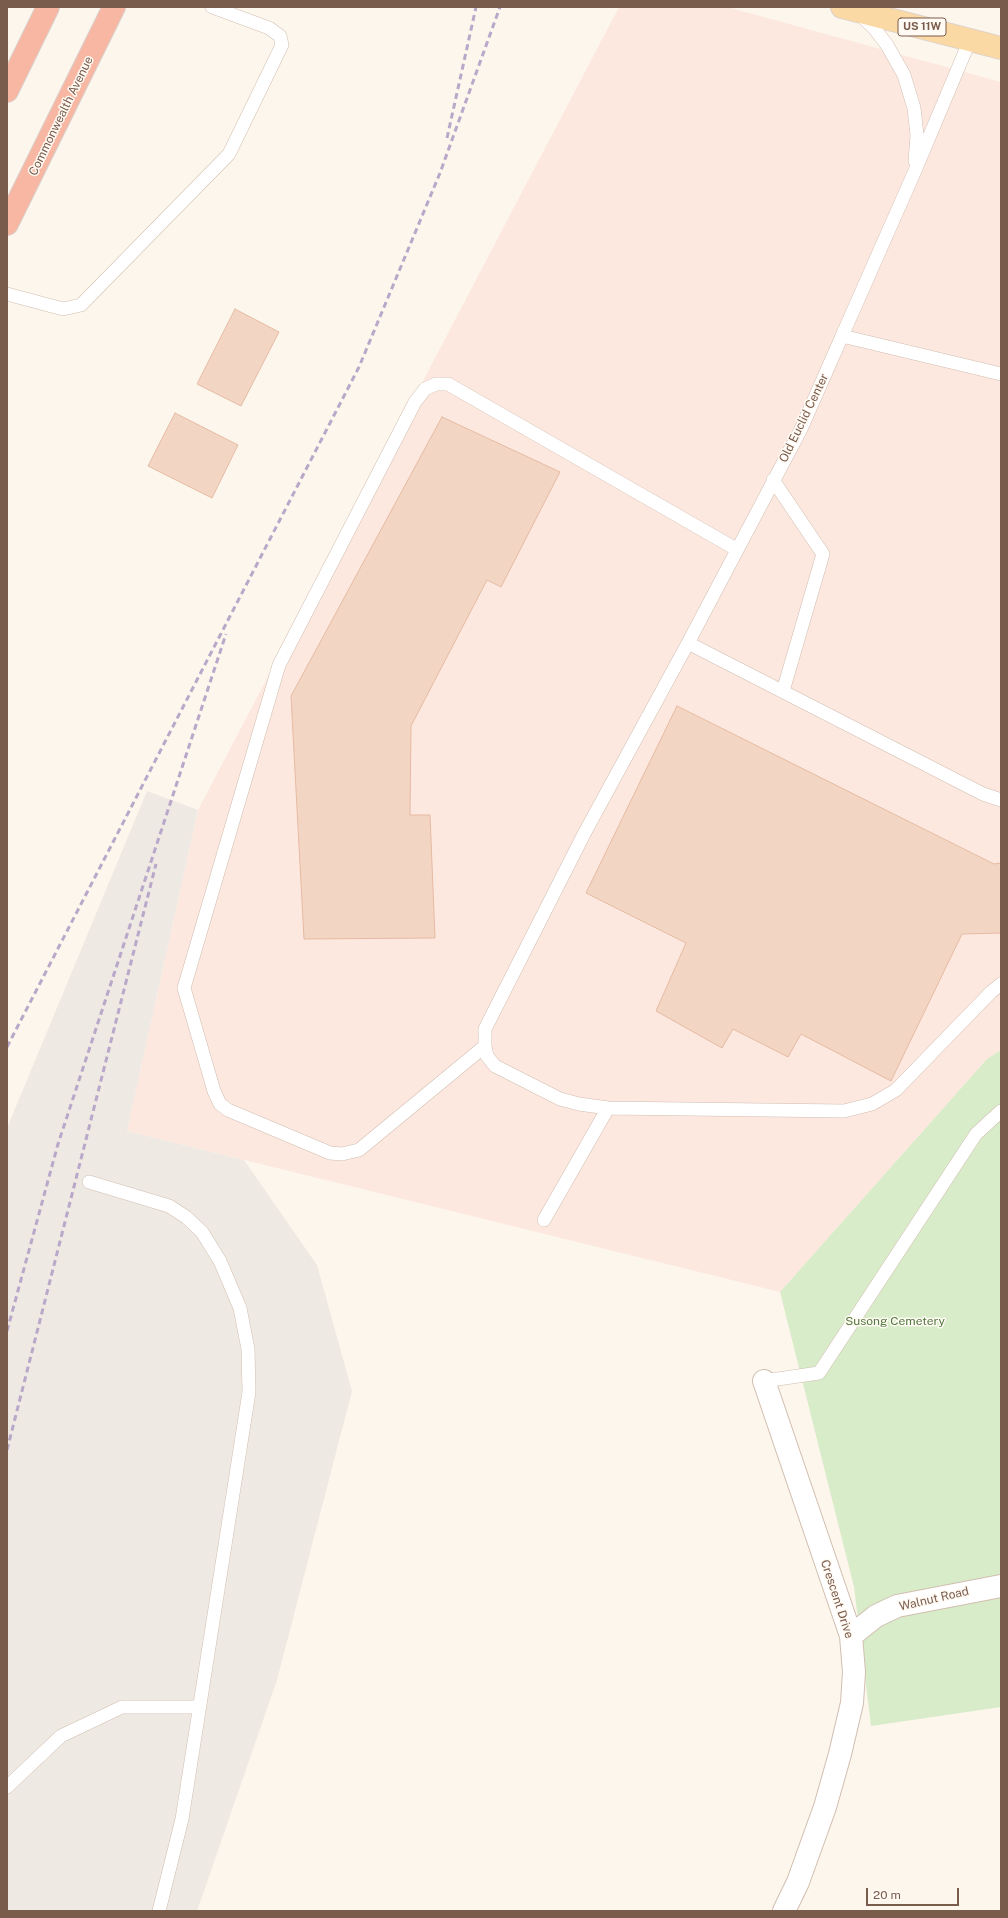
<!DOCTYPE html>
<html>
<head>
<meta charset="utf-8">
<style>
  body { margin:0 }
  #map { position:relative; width:1008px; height:1918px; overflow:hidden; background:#fdf6ec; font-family:"Public Sans",sans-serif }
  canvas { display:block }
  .frame { position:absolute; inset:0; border:8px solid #7a5c4d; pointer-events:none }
  .scale { position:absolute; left:866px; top:1888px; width:93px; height:18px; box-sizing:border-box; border:2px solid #7a5c4d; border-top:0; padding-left:5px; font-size:12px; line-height:14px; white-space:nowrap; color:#7a5c4d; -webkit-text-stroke:3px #fffaf3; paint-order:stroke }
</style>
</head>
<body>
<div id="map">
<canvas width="1008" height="1918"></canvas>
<div class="frame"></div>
<div class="scale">20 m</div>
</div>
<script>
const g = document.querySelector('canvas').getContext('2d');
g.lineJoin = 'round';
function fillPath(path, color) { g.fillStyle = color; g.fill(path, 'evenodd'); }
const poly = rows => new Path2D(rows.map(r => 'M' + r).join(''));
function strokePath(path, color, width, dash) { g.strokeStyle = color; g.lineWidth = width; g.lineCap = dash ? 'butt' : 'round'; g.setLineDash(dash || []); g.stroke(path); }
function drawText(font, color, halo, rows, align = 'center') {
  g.font = font + ' "Public Sans",sans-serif'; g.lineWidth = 3; g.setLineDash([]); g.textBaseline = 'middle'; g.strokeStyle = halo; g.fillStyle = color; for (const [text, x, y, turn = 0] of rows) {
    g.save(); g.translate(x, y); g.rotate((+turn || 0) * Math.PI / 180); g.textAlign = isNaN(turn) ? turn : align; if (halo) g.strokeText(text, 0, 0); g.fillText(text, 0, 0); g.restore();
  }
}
const commercial = poly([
  [619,7,727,7,1001,82,1001,1050,987,1059,780,1292,127,1131,198,810]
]);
const industrial = poly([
  [147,791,198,810,127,1131,244,1160,317,1265,352,1391,277,1680,197,1911,7,1911,7,1128]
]);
const green = poly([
  [1001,1050,1001,1707,871,1726,854,1587,780,1292,987,1059]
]);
const building = poly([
  [235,309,279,332,241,406,197,384,235,309],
  [175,413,238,445,212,498,148,466,175,413],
  [442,417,560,472,501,587,487,580,411,726,410,815,430,815,435,938,304,939,291,696,442,417],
  [677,706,994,864,1001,863,1001,933,962,934,891,1081,801,1034,788,1057,733,1029,722,1048,656,1011,686,943,586,893,677,706]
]);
const lane = poly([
  [859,14,874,28,887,45,904,75,914,108,917,135,915,161],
  [7,294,63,309,81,305,229,154,282,45,280,36,269,28,212,7],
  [842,336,914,173,970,40],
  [1001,374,842,336,801,429,688,643,584,834,485,1029,485,1046,487,1056,495,1066,560,1099,579,1104,608,1108,844,1111,872,1104,896,1090,991,992,1001,984],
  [773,480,823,554,783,691],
  [688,643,983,794,1001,800],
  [485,1046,359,1150,342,1154,330,1153,228,1110,220,1104,214,1091,184,988,279,665,415,402,425,389,436,384,448,384,736,549],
  [89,1182,169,1206,186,1217,202,1232,220,1261,240,1308,248,1349,249,1392,182,1819,159,1911],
  [544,1220,608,1108],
  [764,1381,819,1373,976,1134,1001,1111],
  [7,1787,61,1736,122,1707,200,1707]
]);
const street = poly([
  [764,1381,851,1636,854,1672,852,1703,840,1754,825,1807,798,1882,784,1911],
  [851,1636,876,1616,897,1606,1001,1586]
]);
const primary = poly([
  [842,7,1001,48]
]);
const highway = poly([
  [7,91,48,7],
  [7,224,114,7]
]);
const rail = poly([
  [447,138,476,7],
  [7,1047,359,367,440,173,500,7],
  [7,1331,58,1144,226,634],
  [7,1450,156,864]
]);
const shields = [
  [922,27,48]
];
const shieldNames = [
  ["US 11W",922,27]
];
const streetNames = [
  ["Commonwealth Avenue",61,116,-64],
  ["Old Euclid Center",804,418,-64],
  ["Crescent Drive",837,1599,72],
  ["Walnut Road",934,1599,-13]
];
const parkNames = [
  ["Susong Cemetery",895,1321]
];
fillPath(commercial, '#fde8e0');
fillPath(industrial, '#efe9e4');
fillPath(green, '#d8ecc9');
fillPath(building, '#f3d5c3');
strokePath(building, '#e6bba3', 1);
strokePath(lane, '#d1beb0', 14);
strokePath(street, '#d1beb0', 24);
strokePath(primary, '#dad1cd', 24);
strokePath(highway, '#dad1cd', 24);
strokePath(lane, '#fff', 13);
strokePath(street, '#fff', 22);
strokePath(primary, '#fbd9a5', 22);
strokePath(highway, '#f7b7a3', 22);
strokePath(rail, '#b9a8c9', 3, [6, 4]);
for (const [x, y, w] of shields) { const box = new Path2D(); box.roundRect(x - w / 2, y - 9, w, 18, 3); g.fillStyle = '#fffaf3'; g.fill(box); strokePath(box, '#7a5c4d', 1); }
drawText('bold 11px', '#7a5c4d', null, shieldNames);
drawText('12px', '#7a5c4d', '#fffaf3', streetNames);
drawText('12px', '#537a41', '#fffaf3', parkNames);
</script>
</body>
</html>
